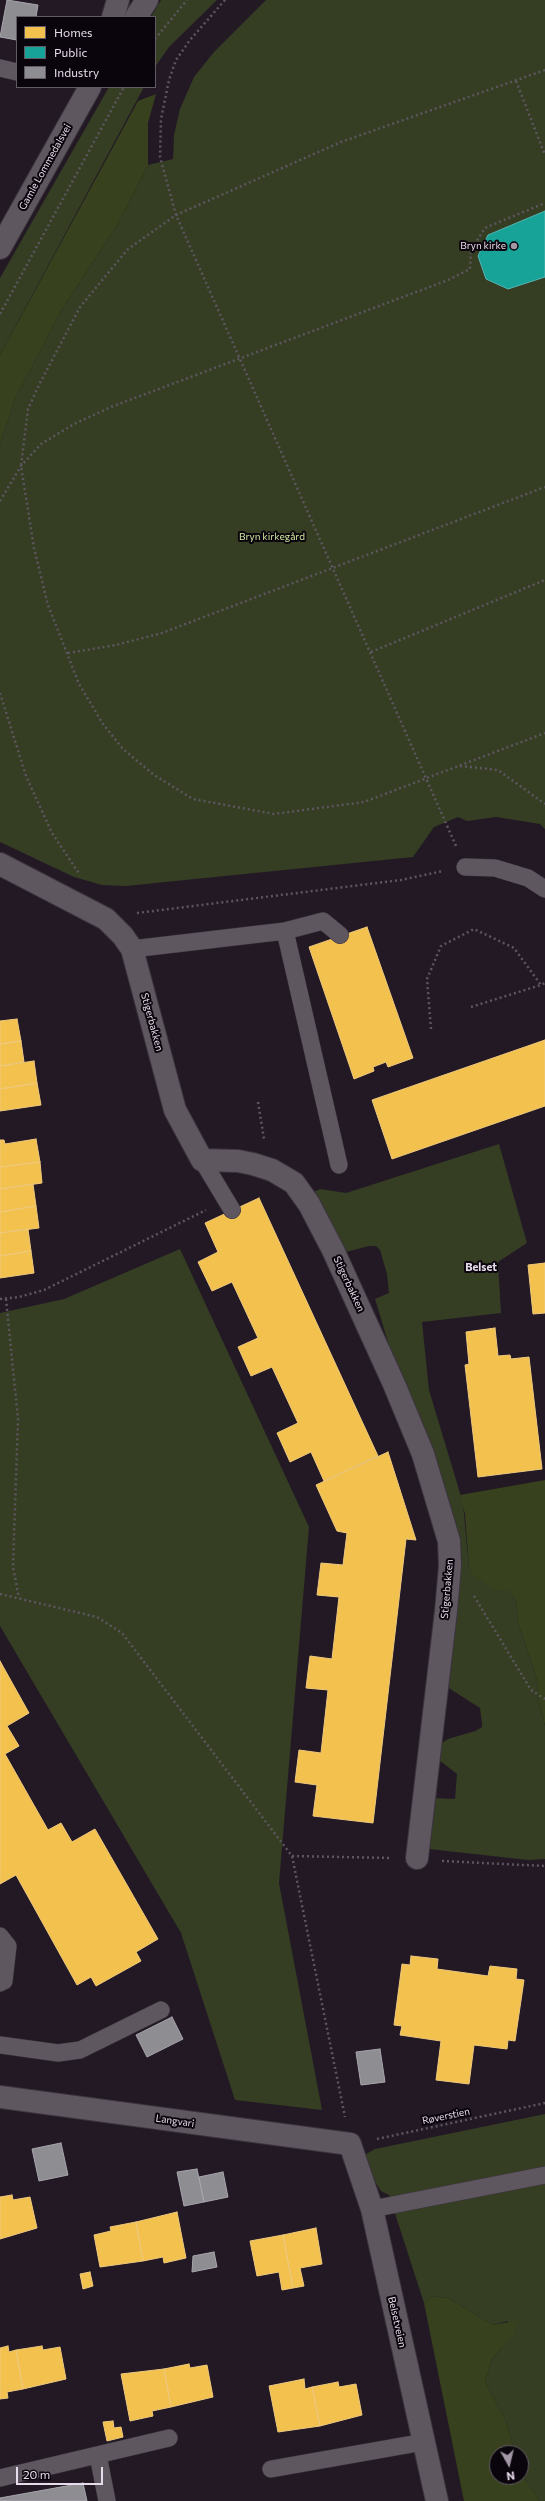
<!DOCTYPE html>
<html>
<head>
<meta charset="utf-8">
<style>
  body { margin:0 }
  #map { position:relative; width:545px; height:2501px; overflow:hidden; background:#221925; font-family:Commissioner,sans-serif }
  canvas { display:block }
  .legend { position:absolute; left:16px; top:16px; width:140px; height:72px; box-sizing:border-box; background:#0a040c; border:1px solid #625a65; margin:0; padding:5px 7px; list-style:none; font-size:12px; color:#e7dceb }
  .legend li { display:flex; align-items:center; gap:8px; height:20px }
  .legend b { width:20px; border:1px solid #625a65 }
  .north { position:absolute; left:489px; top:2445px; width:40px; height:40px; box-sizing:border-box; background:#0a040c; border:1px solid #625a65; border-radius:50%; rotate:172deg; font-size:11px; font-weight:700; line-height:16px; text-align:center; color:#e7dceb }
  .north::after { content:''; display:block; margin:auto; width:14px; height:18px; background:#a298a6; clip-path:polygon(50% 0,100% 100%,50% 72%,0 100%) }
  .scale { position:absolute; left:16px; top:2467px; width:87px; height:18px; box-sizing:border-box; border:2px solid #e7dceb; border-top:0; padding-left:5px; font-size:12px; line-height:14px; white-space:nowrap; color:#e7dceb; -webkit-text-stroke:3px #0a040c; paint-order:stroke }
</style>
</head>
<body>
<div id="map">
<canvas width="545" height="2501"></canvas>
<ul class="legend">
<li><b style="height:11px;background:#f2c14e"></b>Homes</li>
<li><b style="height:11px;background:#17a398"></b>Public</li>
<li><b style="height:11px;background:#8d8d92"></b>Industry</li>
</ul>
<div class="north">N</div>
<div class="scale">20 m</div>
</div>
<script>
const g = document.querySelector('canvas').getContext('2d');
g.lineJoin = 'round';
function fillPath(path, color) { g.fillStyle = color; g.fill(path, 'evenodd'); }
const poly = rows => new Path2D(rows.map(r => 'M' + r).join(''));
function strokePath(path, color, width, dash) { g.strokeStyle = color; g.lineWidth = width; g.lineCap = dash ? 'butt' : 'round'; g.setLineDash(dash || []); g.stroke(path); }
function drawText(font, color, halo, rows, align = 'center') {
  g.font = font + ' Commissioner,sans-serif'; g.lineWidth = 4; g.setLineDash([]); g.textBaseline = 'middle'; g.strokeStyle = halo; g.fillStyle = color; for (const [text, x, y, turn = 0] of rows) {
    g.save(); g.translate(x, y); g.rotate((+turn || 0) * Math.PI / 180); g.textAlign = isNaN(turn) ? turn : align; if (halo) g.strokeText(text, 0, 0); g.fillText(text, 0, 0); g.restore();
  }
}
const green = poly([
  [161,0,217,0,169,47,155,67,155,17,151,17],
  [266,0,545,0,545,829,540,824,496,817,467,821,458,817,434,827,413,857,126,886,102,885,74,877,0,842,0,444,16,397,61,311,118,224,148,165,173,159,174,135,180,109,194,77,214,52],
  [109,87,144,87,0,355,0,278],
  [499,1144,527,1243,498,1262,501,1313,422,1322,429,1390,463,1503,469,1568,495,1590,507,1590,516,1601,518,1622,538,1682,537,1694,545,1726,545,1859,528,1860,429,1849,432,1798,455,1799,457,1774,439,1760,440,1744,448,1739,475,1731,482,1727,482,1724,480,1708,447,1687,452,1521,405,1380,390,1349,376,1302,375,1299,389,1293,387,1274,380,1250,376,1246,369,1246,346,1252,343,1250,312,1193,320,1189,346,1193],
  [180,1249,309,1527,279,1883,322,2110,235,2100,181,1933,0,1626,0,1313,64,1299],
  [545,2114,545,2501,540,2501,521,2473,521,2453,515,2453,506,2421,485,2382,492,2359,501,2349,508,2321,493,2325,448,2298,433,2296,424,2303,389,2195,381,2191,372,2177,366,2154,375,2149]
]);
const forest = poly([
  [156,94,148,123,148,165,118,224,61,311,16,397,0,444,0,355,138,101],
  [545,1480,545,1726,537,1694,538,1682,518,1622,516,1601,507,1590,495,1590,487,1585,473,1575,469,1568,465,1514,460,1495],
  [433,2296,448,2298,493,2325,519,2320,514,2334,492,2359,485,2382,506,2421,515,2453,497,2453,497,2477,521,2477,521,2473,540,2501,464,2501,424,2303]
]);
const homes = poly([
  [367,927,413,1058,388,1067,386,1062,373,1067,374,1071,354,1079,309,947,367,927],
  [17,1019,21,1041,0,1044,0,1021,17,1019],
  [545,1040,545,1106,392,1159,372,1100,545,1040],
  [21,1041,24,1062,0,1066,0,1044,21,1041],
  [34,1061,37,1083,0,1089,0,1066,34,1061],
  [37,1083,41,1105,0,1111,0,1089,37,1083],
  [36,1139,40,1162,0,1167,0,1140,4,1140,5,1144,36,1139],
  [40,1162,42,1183,0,1189,0,1167,40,1162],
  [33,1184,36,1206,0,1212,0,1189,33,1184],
  [259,1198,378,1456,324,1481,311,1452,290,1462,277,1433,298,1423,272,1367,251,1376,238,1347,258,1338,232,1282,212,1291,198,1262,218,1252,205,1223,259,1198],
  [36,1206,39,1228,0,1233,0,1212,36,1206],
  [28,1229,31,1251,0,1256,0,1233,28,1229],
  [31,1251,34,1273,0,1278,0,1256,31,1251],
  [545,1263,545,1313,533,1314,528,1265,545,1263],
  [495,1328,498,1356,510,1355,511,1359,529,1357,542,1469,478,1477,465,1365,469,1364,466,1332,495,1328],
  [388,1452,416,1540,406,1539,373,1823,313,1816,317,1785,295,1782,299,1750,321,1753,328,1690,306,1688,310,1656,332,1659,339,1597,317,1595,321,1563,343,1565,347,1533,337,1531,316,1485,388,1452],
  [0,1661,29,1713,7,1726,19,1746,5,1754,48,1830,61,1823,72,1842,95,1829,158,1939,136,1952,141,1961,96,1986,91,1977,77,1985,16,1875,0,1884,0,1661],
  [411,1956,438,1959,437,1969,488,1976,490,1966,517,1969,516,1979,524,1980,515,2041,508,2040,507,2049,474,2045,469,2084,436,2080,441,2041,400,2035,402,2026,394,2025,402,1964,410,1965,411,1956],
  [12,2195,13,2200,30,2197,37,2228,0,2239,0,2197,12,2195],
  [177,2212,186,2258,164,2263,163,2257,143,2261,136,2222,177,2212],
  [136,2222,143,2261,100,2267,94,2235,111,2231,110,2227,136,2222],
  [316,2228,322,2264,300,2268,304,2286,293,2288,283,2235,316,2228],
  [283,2235,293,2288,282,2290,279,2272,257,2276,250,2241,283,2235],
  [90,2272,93,2286,83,2289,80,2274,90,2272],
  [8,2346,9,2352,16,2350,23,2389,7,2392,8,2398,0,2399,0,2348,8,2346],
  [42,2346,43,2350,60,2347,66,2379,23,2389,16,2350,42,2346],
  [189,2364,190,2368,207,2365,213,2397,171,2407,164,2369,189,2364],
  [164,2369,171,2407,152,2411,153,2416,130,2421,121,2374,164,2369],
  [304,2379,305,2389,312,2387,320,2426,278,2432,269,2386,304,2379],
  [338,2382,339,2387,356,2384,362,2415,320,2426,312,2387,338,2382],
  [113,2421,114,2428,121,2427,123,2437,107,2441,103,2422,113,2421]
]);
const public = poly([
  [545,211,545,277,508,289,486,279,478,256,488,235,545,211]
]);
const industry = poly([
  [7,0,38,5,36,17,17,17,17,40,0,37,7,0],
  [172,2017,183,2039,147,2057,136,2035,172,2017],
  [380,2049,385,2082,361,2085,356,2052,380,2049],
  [61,2143,68,2175,39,2181,32,2149,61,2143],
  [197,2169,204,2202,184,2206,177,2172,197,2169],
  [223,2172,228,2197,204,2202,199,2177,223,2172],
  [214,2252,217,2267,192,2272,193,2256,214,2252],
  [83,2483,87,2501,0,2501,0,2498,83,2483]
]);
const path = poly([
  [225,0,190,40,176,60,169,80,161,119,160,157,176,215,456,846],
  [155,39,187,0],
  [545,70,341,142,176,215,128,249,80,307,40,383,28,409,21,466,34,548,48,605,79,684,103,724,123,749,154,775,193,799,274,814,364,802,545,733],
  [516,81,545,155],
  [0,314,124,87],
  [0,501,21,466,41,444,74,424,111,407,448,280,470,269,471,250,485,228,545,203],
  [371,652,545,580],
  [68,653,116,645,162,633,545,487],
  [0,693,26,776,52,833,80,875],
  [460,766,498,770,545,804],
  [137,913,401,880,443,871],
  [471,1007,541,985],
  [431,1029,427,979,441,946,474,929,514,948,541,985,545,983],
  [258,1102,264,1139],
  [0,1299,19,1297,44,1290,206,1210],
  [6,1299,18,1419,13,1567,19,1598],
  [0,1594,97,1617,122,1633,292,1856,345,2117],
  [474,1596,531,1690,545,1699],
  [292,1856,391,1858],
  [442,1861,545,1866],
  [377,2139,545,2103]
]);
const service = poly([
  [0,68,17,72],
  [465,867,495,868,528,878,545,889],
  [285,931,323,921,340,935],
  [132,949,285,931,339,1165],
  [202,1160,232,1210],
  [0,1936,8,1946,4,1981,0,1983],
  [0,2045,58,2053,80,2050,161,2010],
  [372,2209,545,2175],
  [98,2455,107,2501],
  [271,2469,424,2442],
  [0,2478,169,2438]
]);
const minor = poly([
  [0,864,106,919,123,936,132,949,175,1110,202,1160,238,1161,253,1164,272,1170,294,1183,309,1204,333,1250,394,1384,423,1454,449,1541,450,1566,446,1611,417,1858],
  [0,2097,350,2144,372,2209,437,2501]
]);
const tertiary = poly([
  [113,17,118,0],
  [136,17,147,0],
  [0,248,90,87]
]);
const markers = [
  [514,246,4,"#a298a6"]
];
const streetNames = [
  ["Gamle Lommedalsvei",45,167,-61],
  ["Stigerbakken",152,1022,75],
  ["Stigerbakken",349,1284,65],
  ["Stigerbakken",447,1589,-85],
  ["Røverstien",446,2116,-12],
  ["Langvari",175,2121,8],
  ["Belsetveien",397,2322,77]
];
const poiNames = [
  ["Bryn kirke",506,246]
];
const parkNames = [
  ["Bryn kirkegård",272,537]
];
const neighbourhoodNames = [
  ["Belset",481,1267]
];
fillPath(green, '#353d23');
fillPath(forest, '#37411d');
fillPath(homes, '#f2c14e');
strokePath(homes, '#efc97d', 1);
fillPath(public, '#17a398');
strokePath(public, '#55b4b1', 1);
fillPath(industry, '#8d8d92');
strokePath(industry, '#a8a5ad', 1);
strokePath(service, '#3b343e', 18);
strokePath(minor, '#3b343e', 24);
strokePath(tertiary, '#3b343e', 24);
strokePath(path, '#5d565f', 2.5, [2, 3]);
strokePath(service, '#5e5760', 17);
strokePath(minor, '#5e5760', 22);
strokePath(tertiary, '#5e5760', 22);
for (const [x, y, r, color] of markers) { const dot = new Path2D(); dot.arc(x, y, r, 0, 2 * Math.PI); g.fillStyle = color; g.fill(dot); strokePath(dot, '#0a040c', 1.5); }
drawText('10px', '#e7dceb', '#0a040c', streetNames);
drawText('10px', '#e7dceb', '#0a040c', poiNames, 'right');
drawText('10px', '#cfe8a0', '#0a040c', parkNames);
drawText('bold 11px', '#e7dceb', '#0a040c', neighbourhoodNames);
</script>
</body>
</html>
